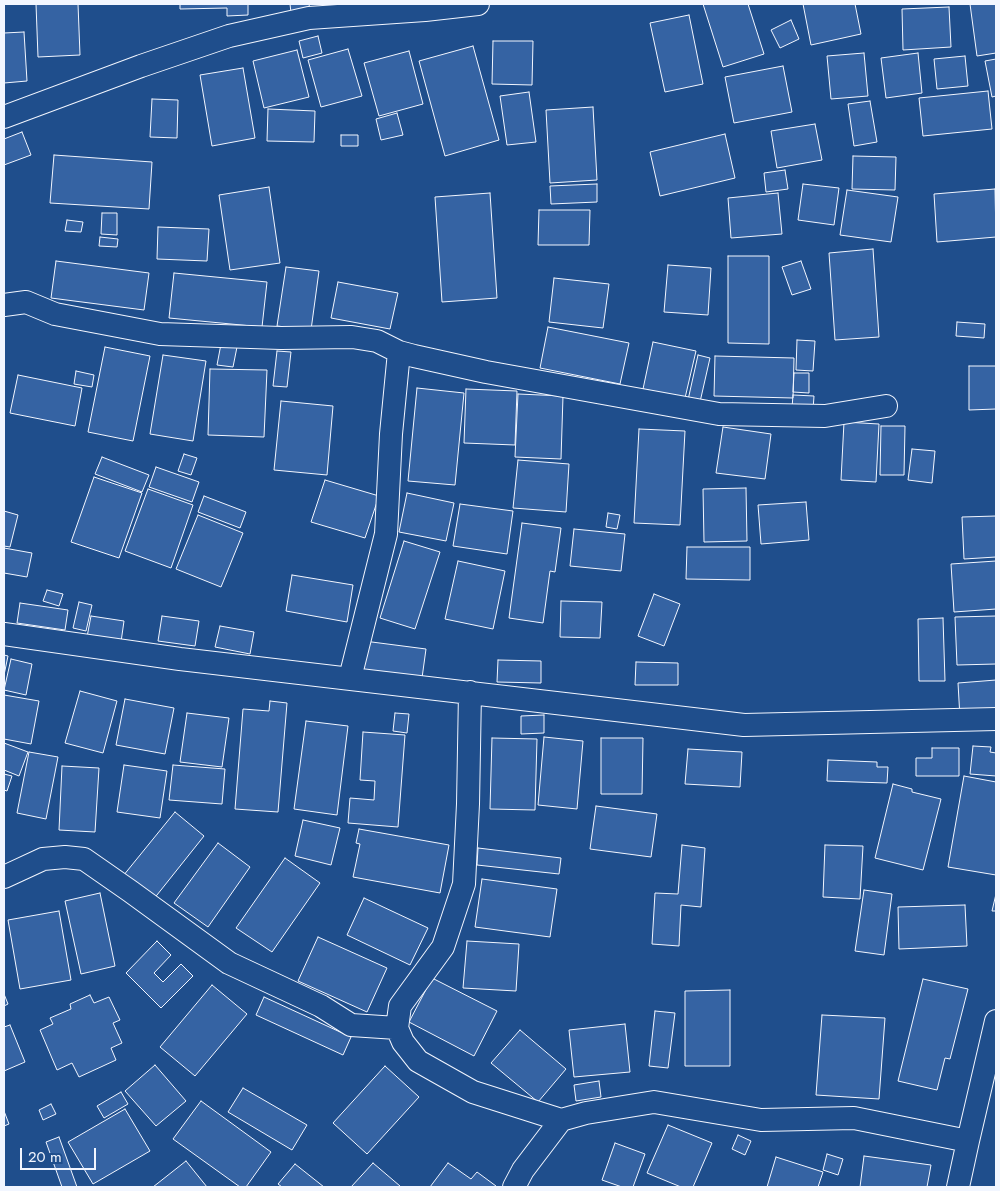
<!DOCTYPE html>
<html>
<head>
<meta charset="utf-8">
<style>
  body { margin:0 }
  #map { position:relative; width:1000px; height:1191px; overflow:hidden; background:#1f4e8c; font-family:Jost,sans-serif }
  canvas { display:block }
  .frame { position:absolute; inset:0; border:5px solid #f2f6ff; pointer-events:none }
  .scale { position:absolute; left:20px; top:1148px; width:76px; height:22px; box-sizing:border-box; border:2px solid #f2f6ff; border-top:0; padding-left:6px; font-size:15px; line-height:18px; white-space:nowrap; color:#f2f6ff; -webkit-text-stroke:4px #1f4e8c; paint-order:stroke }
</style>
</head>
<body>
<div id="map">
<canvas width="1000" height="1191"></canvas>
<div class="frame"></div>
<div class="scale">20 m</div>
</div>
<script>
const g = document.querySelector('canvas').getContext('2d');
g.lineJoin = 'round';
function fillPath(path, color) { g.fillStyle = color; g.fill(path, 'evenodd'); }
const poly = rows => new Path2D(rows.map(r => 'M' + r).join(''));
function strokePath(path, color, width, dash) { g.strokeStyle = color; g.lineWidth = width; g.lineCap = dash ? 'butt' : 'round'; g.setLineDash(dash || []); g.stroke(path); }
const building = poly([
  [36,4,78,4,80,55,38,57,36,4],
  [180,4,248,4,248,15,227,16,227,8,180,9,180,4],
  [290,4,309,4,310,11,291,13,290,4],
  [703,4,748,4,764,54,723,67,703,4],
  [803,4,855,4,861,34,811,45,803,4],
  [970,4,996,4,996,53,977,56,970,4],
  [949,7,951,47,903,50,902,9,949,7],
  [689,15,703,84,665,92,650,23,689,15],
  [791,20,799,39,780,48,771,30,791,20],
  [24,32,27,81,4,83,4,33,24,32],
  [318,36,322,53,303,58,299,41,318,36],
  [493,41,533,41,532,85,492,84,493,41],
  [473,46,499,140,445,156,419,61,473,46],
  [348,49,362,96,321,107,308,60,348,49],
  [297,50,309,97,264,108,253,61,297,50],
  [409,51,423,104,379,116,364,63,409,51],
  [864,53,868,96,831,99,827,56,864,53],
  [918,53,922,93,886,98,881,58,918,53],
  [965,56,968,86,937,89,934,59,965,56],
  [996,59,996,96,992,97,985,61,996,59],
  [783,66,792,112,734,123,725,77,783,66],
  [243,68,255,138,212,146,200,75,243,68],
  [988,91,992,129,923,136,919,98,988,91],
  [529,92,536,142,507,145,500,96,529,92],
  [152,99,178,100,177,138,150,137,152,99],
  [870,101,877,142,854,146,848,104,870,101],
  [593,107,597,180,550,183,546,110,593,107],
  [268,109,315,111,314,142,267,141,268,109],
  [397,113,403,135,381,140,376,119,397,113],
  [815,124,822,160,777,168,771,131,815,124],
  [22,132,31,155,4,165,4,139,22,132],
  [725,134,735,178,660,196,650,152,725,134],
  [341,135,358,135,358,146,341,146,341,135],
  [54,155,152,162,149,209,50,203,54,155],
  [853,156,896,157,895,190,852,189,853,156],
  [785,170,788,189,766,192,764,173,785,170],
  [597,184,597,202,551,204,550,186,597,184],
  [803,184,839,188,834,225,798,220,803,184],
  [269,187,280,263,230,270,219,195,269,187],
  [995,189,996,237,937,242,934,194,995,189],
  [847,190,898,197,891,242,840,235,847,190],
  [490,193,497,298,442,302,435,197,490,193],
  [778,193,782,234,731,238,728,198,778,193],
  [539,210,590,210,589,245,538,245,539,210],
  [102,213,117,213,117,235,101,234,102,213],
  [67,220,83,222,81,232,65,231,67,220],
  [158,227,209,229,207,261,157,259,158,227],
  [100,237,118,239,117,247,99,246,100,237],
  [873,249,879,337,835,340,829,253,873,249],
  [728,256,769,256,769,344,728,343,728,256],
  [56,261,149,273,144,310,51,298,56,261],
  [801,261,811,289,792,295,782,267,801,261],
  [668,265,711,268,708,315,664,312,668,265],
  [286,267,319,271,311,330,277,326,286,267],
  [174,273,267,282,262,327,169,318,174,273],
  [554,278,609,284,603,328,549,322,554,278],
  [338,282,398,293,390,329,331,318,338,282],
  [957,322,985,324,984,338,956,336,957,322],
  [548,327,629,343,620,384,540,368,548,327],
  [797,340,815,341,813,371,796,370,797,340],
  [653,342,696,351,685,398,643,389,653,342],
  [221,344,237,347,233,367,217,365,221,344],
  [105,347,150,356,133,441,88,432,105,347],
  [277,351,291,352,287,387,273,386,277,351],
  [163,355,206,361,193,441,150,434,163,355],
  [698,355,710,358,700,402,688,400,698,355],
  [715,356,794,358,793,398,714,396,715,356],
  [969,366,996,366,996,409,969,410,969,366],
  [210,369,267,370,264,437,208,435,210,369],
  [76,371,94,375,92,387,74,384,76,371],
  [794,373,809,373,809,393,793,392,794,373],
  [18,375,82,388,75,426,10,413,18,375],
  [417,388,464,393,455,485,408,481,417,388],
  [466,389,517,391,515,445,464,443,466,389],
  [518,394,563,396,561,459,515,457,518,394],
  [793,395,814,396,813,410,792,408,793,395],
  [281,401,333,406,327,475,274,470,281,401],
  [844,422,879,424,876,482,841,480,844,422],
  [881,426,905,426,904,475,880,475,881,426],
  [723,427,771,434,765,479,716,473,723,427],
  [639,429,685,431,680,525,634,523,639,429],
  [912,449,935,451,932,483,908,480,912,449],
  [184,454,197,458,191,475,178,471,184,454],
  [102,457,149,475,142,492,95,474,102,457],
  [518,460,569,464,566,512,513,508,518,460],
  [156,467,199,482,192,502,149,487,156,467],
  [94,477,142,493,119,558,71,542,94,477],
  [325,480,379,496,365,538,311,522,325,480],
  [746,488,747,541,704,542,703,489,746,488],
  [148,489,193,505,171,568,125,551,148,489],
  [407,493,454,503,446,541,399,532,407,493],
  [204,496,246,512,240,528,198,512,204,496],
  [806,502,809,540,761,544,758,505,806,502],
  [460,504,513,511,507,554,453,546,460,504],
  [4,511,18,515,10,547,4,546,4,511],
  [608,513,620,515,617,529,606,527,608,513],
  [198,515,243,533,221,587,176,569,198,515],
  [996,516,996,557,964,559,962,517,996,516],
  [522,523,561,528,555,572,550,571,543,623,509,618,522,523],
  [574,529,625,534,621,571,570,566,574,529],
  [404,541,440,552,415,629,380,618,404,541],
  [687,547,750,547,750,580,686,579,687,547],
  [4,548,32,553,27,577,4,573,4,548],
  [458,561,505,571,493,629,445,619,458,561],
  [996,561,996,609,954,612,951,564,996,561],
  [292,575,353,585,347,622,286,611,292,575],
  [47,590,63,594,59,606,43,601,47,590],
  [654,594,680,604,664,646,638,636,654,594],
  [561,601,602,602,600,638,560,637,561,601],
  [79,602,92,605,86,631,73,628,79,602],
  [20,603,68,610,65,630,17,623,20,603],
  [91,616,124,621,121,642,87,637,91,616],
  [162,616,199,621,195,646,158,641,162,616],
  [996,616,996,664,957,665,955,617,996,616],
  [943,618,945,681,919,681,918,619,943,618],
  [220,626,254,632,250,654,215,647,220,626],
  [364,641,426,649,422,678,360,670,364,641],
  [4,655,8,656,4,675,4,655],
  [11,659,32,664,26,695,4,690,11,659],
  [498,660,541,661,541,683,497,682,498,660],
  [636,662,678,663,678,685,635,685,636,662],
  [996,680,996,716,960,718,958,683,996,680],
  [80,691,117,701,103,753,65,743,80,691],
  [4,695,39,701,31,744,4,739,4,695],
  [125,699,174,708,165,754,116,745,125,699],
  [270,701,287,703,278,812,235,809,243,709,269,711,270,701],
  [187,713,229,718,222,767,180,762,187,713],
  [395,713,409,714,407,733,393,731,395,713],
  [544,715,544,733,521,734,521,716,544,715],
  [306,721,348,726,337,815,294,809,306,721],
  [363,732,405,735,398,827,348,823,350,798,374,800,375,781,360,780,363,732],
  [544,737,583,741,577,809,538,805,544,737],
  [492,738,537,739,535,810,490,809,492,738],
  [601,738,643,738,642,794,601,794,601,738],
  [4,743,28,752,19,776,4,770,4,743],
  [973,746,991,747,990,752,996,753,996,776,970,774,973,746],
  [932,748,959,748,959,776,916,776,916,758,932,758,932,748],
  [688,749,742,752,740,787,685,784,688,749],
  [29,752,58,757,46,819,17,813,29,752],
  [828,760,877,762,877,767,888,767,887,783,827,781,828,760],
  [124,765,167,771,160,818,117,812,124,765],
  [173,765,225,769,222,804,169,800,173,765],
  [62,766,99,768,95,832,59,830,62,766],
  [4,774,12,776,7,791,4,790,4,774],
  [964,776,996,782,996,875,948,867,964,776],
  [893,784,912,789,912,792,941,799,923,870,875,858,893,784],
  [596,806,657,814,651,857,590,849,596,806],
  [175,812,204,836,153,900,123,876,175,812],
  [303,820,340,828,331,865,295,856,303,820],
  [359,829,449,845,440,893,353,877,360,844,356,843,359,829],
  [218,843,250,867,208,927,174,903,218,843],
  [682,845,705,848,701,907,681,905,679,946,652,944,655,893,678,894,682,845],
  [825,845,863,846,860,899,823,897,825,845],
  [478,848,561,858,559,874,477,865,478,848],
  [285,858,320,883,272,952,236,928,285,858],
  [482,879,557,889,550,937,475,927,482,879],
  [864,890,892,894,884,955,855,951,864,890],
  [100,893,115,966,81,974,65,901,100,893],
  [996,894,996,911,992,911,996,894],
  [364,898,428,928,410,965,347,935,364,898],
  [965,905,967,946,899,949,898,907,965,905],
  [59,911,71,980,20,989,8,920,59,911],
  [318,937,387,968,367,1012,298,981,318,937],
  [157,941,171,955,154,973,163,982,181,964,193,976,161,1008,126,973,157,941],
  [467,941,519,944,516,991,463,988,467,941],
  [432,978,497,1011,474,1056,409,1022,432,978],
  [923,979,968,989,950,1059,945,1058,937,1090,898,1081,923,979],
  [212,985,247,1014,195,1076,160,1047,212,985],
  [730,990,730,1066,685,1066,685,991,730,990],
  [4,994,8,1004,4,1006,4,994],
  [90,995,94,1003,109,997,120,1020,113,1023,122,1043,111,1048,116,1060,79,1077,72,1063,57,1070,40,1030,53,1024,50,1018,71,1009,70,1004,90,995],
  [264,997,351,1037,343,1055,256,1015,264,997],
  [655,1011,675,1013,668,1068,649,1066,655,1011],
  [822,1015,885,1018,879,1099,816,1095,822,1015],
  [625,1024,630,1072,574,1077,569,1030,625,1024],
  [10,1025,25,1062,4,1071,4,1027,10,1025],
  [520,1030,566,1069,538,1102,491,1063,520,1030],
  [155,1065,186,1101,156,1126,125,1091,155,1065],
  [385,1066,419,1097,367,1154,333,1123,385,1066],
  [599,1081,601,1097,576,1101,574,1085,599,1081],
  [243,1088,307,1125,292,1150,228,1112,243,1088],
  [121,1092,128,1104,104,1118,97,1106,121,1092],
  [201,1101,271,1152,246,1187,240,1187,173,1139,201,1101],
  [51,1104,56,1114,43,1120,39,1110,51,1104],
  [125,1109,150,1151,93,1184,68,1142,125,1109],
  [4,1111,9,1124,4,1126,4,1111],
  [668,1125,712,1143,693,1187,681,1187,647,1173,668,1125],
  [738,1135,751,1141,745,1155,732,1149,738,1135],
  [59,1137,77,1187,62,1187,46,1142,59,1137],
  [615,1143,645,1154,633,1187,622,1187,602,1180,615,1143],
  [827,1154,843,1159,838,1175,823,1170,827,1154],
  [864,1156,931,1165,927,1187,860,1187,864,1156],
  [776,1157,823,1172,818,1187,767,1187,776,1157],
  [186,1161,207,1187,153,1187,186,1161],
  [373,1163,400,1186,399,1187,351,1187,373,1163],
  [448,1163,471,1179,477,1172,496,1186,495,1187,430,1187,448,1163],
  [295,1164,324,1187,282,1187,278,1184,295,1164]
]);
const minor = poly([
  [4,117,141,66,229,36,309,18,425,10,478,4],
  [4,305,26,302,55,314,160,334,281,338,352,337,377,341,399,352,414,356,486,372,719,414,825,416,886,406],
  [4,634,180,659,744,725,996,719],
  [350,678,386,534,391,434,399,352],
  [470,692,468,804,464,884,443,947,400,1006,397,1028,403,1042,418,1061,473,1092,561,1120,586,1113,654,1102,761,1120,854,1118,968,1141],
  [4,877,43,859,65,857,84,859,130,891,229,963,321,1006,351,1025,397,1028],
  [514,1187,523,1170,561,1120],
  [958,1187,968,1141,996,1021]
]);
fillPath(building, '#3563a3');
strokePath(building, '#f2f6ff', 1);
strokePath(minor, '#f2f6ff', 24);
strokePath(minor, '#1f4e8c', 22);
</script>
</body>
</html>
